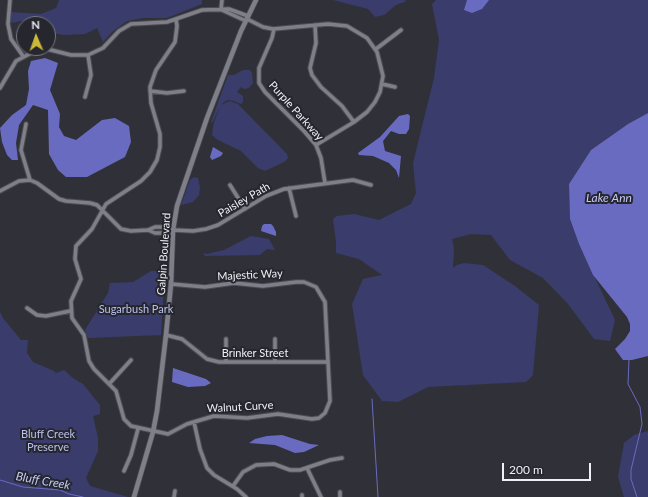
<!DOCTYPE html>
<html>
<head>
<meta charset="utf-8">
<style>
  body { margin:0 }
  #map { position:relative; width:648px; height:497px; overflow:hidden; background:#303138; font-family:Lato,sans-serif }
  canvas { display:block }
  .north { position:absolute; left:16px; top:16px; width:40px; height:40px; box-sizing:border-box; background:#26272e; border:1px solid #76777e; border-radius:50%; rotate:358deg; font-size:11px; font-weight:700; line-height:16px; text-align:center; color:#eff0f5 }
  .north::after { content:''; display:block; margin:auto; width:14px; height:18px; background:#cdb938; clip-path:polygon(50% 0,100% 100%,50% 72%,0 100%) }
  .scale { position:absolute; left:502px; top:463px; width:89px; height:18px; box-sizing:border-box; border:2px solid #eff0f5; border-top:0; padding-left:5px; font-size:12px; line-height:14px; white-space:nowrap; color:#eff0f5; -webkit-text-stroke:3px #26272e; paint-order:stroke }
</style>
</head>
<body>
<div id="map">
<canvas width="648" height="497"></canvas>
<div class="north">N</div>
<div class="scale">200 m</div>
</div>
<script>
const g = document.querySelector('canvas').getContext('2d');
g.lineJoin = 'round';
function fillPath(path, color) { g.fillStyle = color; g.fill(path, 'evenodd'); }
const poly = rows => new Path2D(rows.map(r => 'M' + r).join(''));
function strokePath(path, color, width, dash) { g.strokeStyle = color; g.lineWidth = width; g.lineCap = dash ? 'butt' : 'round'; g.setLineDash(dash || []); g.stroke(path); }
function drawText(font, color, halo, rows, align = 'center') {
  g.font = font + ' Lato,sans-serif'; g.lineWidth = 4; g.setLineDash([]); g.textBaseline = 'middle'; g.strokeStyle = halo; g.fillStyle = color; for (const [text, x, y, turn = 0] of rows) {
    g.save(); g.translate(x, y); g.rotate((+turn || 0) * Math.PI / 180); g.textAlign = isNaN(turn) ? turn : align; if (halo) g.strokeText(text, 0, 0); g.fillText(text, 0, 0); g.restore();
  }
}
const green = poly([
  [59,0,202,0,202,4,167,18,143,18,127,21,112,32,103,42,97,28,85,34,64,35,52,33,48,35,48,24,27,24,26,20,11,23,10,12,41,14,56,8],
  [333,0,404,0,407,1,396,5,384,15,375,17,368,9],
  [436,0,648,0,648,113,628,124,591,150,569,184,570,219,579,244,615,320,610,341,594,339,568,304,543,278,510,260,491,235,471,234,452,239,454,249,453,268,457,265,464,263,483,265,515,286,539,305,533,375,526,382,428,387,398,402,382,401,363,375,352,304,363,279,382,275,359,259,336,253,336,242,333,219,337,216,354,214,379,220,411,204,416,193,413,163,434,78,439,40,432,4],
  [243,70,250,70,252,73,253,83,249,88,244,89,241,87,237,92,243,96,243,102,241,104,234,101,228,100,224,102,221,105,230,101,238,104,287,154,288,158,284,162,265,171,258,168,241,151,218,140,212,135,214,122,220,107,212,123,211,122,228,75,234,75],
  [194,177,198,178,200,187,199,195,193,202,181,205,190,180],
  [251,236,269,239,275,250,267,249,260,255,205,256,203,253,206,254,224,250],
  [151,271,165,271,161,335,88,338,85,330,108,293,110,283,133,282],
  [0,312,3,318,21,340,28,340,27,353,33,362,54,371,56,373,64,370,73,378,83,384,95,399,100,405,100,414,93,416,98,438,98,451,86,478,90,486,128,497,0,497],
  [648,431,648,497,624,497,618,477,624,443,634,435]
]);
const water = poly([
  [467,0,489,0,482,9,472,13,464,10],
  [45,58,58,63,50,90,60,114,59,127,64,136,76,140,102,120,115,118,129,126,131,142,125,157,87,177,66,177,58,170,49,154,48,110,33,105,19,125,16,143,18,160,12,160,7,155,2,142,0,128,12,115,26,105,29,89,28,71,31,61],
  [648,113,648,356,632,360,623,360,615,349,625,339,630,331,630,324,627,317,593,275,579,244,570,219,569,184,591,150,628,124],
  [408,114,410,116,409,129,406,134,399,134,391,131,383,141,385,151,401,156,399,178,396,170,389,163,373,156,359,155,358,153,380,137,399,116],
  [213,147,223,153,221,156,212,160,210,157],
  [264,224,271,224,273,226,276,232,276,236,261,231,262,226],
  [173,368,206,379,211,383,205,386,188,387,172,382],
  [282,435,310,444,319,445,304,452,295,453,275,445,249,443,255,439,267,436]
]);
const stream = poly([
  [629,359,628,384,640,407,642,424,631,470,631,479,637,497],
  [372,399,378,497],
  [0,480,23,487,60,490,69,494,83,497]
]);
const minor = poly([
  [10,0,8,24,11,39,23,56],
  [221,9,222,0],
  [222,10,246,21],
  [247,19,263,27,273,29,328,24,347,26,367,38,377,52,383,76,380,92,375,102,367,112,354,122,316,145],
  [315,25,316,43,310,68,312,75,321,87,342,106,354,122],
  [274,29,272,38,259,68,259,83,265,92,304,131,316,145,321,158,325,183],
  [376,49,401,30],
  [382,84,395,87],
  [0,88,16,61,35,51,47,49,71,55,88,55,103,48,119,31,131,24,167,22,202,10,229,9,248,16],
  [150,91,167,93,184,91],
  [85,97,91,75,88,55],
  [26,124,21,150,30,180],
  [230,185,245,209],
  [289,188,296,216],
  [0,191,19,181,30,180,37,183,59,199,66,201,90,203,97,205,121,229,131,231,148,230,155,227,168,227,173,230,193,231,206,229,218,225,266,196,284,189,353,180,371,185],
  [148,230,155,233,168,233,173,230],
  [171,284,205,287,234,283,263,286,296,282,304,282,316,287,325,302,330,401,325,413,319,418,312,419,278,414,247,418,214,416,187,424,168,434,131,426,124,419,116,391,94,369,89,361,84,335,72,318,71,301,81,279,75,259,76,246,92,229,106,204,141,181,150,172,157,160,160,147,160,134,151,103,150,87,156,70,175,42,177,26,176,19],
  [27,308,37,315,46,316,70,311],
  [166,335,182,339,207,359,219,362,328,362],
  [226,339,226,362],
  [275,339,275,362],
  [110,383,131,360],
  [194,422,200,449,207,468,214,475,237,489,246,497],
  [307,468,321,497],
  [124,471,131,455,138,429],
  [233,486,243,472,256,465,274,464,290,470,300,470,330,460,342,458],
  [340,492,340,497],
  [302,495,302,497],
  [174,497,175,491]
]);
const tertiary = poly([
  [134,497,153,432,157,411,166,335,171,284,173,230,177,206,207,118,241,31,256,0]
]);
const streetNames = [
  ["Purple Parkway",296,111,48],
  ["Paisley Path",244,200,-30],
  ["Galpin Boulevard",164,254,-86],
  ["Majestic Way",250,275,-3],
  ["Brinker Street",255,353],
  ["Walnut Curve",240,407,-3]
];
const parkNames = [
  ["Sugarbush Park",136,309],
  ["Bluff Creek",48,434],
  ["Preserve",48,447]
];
const waterNames = [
  ["Lake Ann",609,198],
  ["Bluff Creek",43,481,10]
];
fillPath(green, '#3a3c6b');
fillPath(water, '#696bc1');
strokePath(stream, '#696bc1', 1);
strokePath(minor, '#4c4c52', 5.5);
strokePath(tertiary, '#4c4c52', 6);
strokePath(minor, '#7e7f88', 3.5);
strokePath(tertiary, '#7e7f88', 4.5);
drawText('11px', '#eff0f5', '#26272e', streetNames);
drawText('11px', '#bbc0ee', '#26272e', parkNames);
drawText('italic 12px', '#c3c8f5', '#26272e', waterNames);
</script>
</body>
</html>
